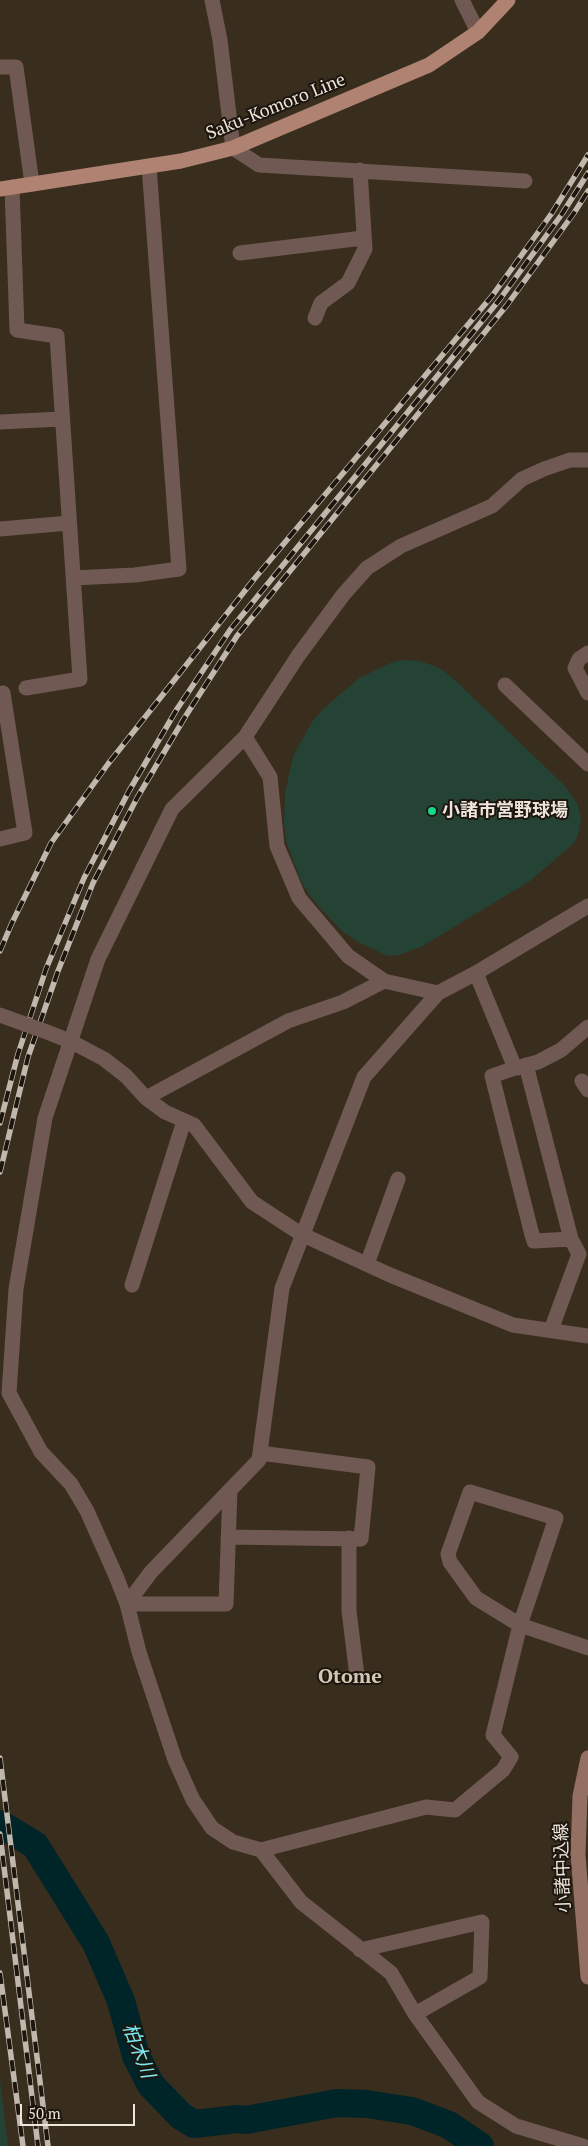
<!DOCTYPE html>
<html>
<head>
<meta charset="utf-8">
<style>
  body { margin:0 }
  #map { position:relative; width:588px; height:2146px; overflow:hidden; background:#392d1d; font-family:"PT Serif",serif }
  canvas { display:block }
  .scale { position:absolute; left:20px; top:2104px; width:115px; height:22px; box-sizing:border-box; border:2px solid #ede5dc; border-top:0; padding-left:6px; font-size:15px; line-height:18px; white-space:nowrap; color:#ede5dc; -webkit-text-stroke:4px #1c160f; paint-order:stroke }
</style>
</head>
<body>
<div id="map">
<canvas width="588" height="2146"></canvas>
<div class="scale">50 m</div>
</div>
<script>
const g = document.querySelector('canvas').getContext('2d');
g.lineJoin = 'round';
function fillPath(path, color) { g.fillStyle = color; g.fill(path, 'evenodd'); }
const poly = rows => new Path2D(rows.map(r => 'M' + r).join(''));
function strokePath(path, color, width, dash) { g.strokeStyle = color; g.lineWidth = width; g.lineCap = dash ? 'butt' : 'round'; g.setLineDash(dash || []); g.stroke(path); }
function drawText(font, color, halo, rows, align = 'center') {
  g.font = font + ' "PT Serif","Noto Sans JP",serif'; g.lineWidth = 4; g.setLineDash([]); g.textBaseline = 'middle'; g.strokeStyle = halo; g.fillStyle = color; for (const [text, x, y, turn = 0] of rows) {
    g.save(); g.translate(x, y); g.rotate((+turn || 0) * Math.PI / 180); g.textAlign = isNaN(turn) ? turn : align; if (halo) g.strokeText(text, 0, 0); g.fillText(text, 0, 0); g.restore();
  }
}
const green = poly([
  [404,660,420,661,440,668,456,681,565,786,577,803,581,819,578,835,574,843,530,881,421,947,399,955,388,956,360,943,342,931,312,899,301,881,286,841,284,823,285,793,293,756,312,722,323,709,359,678,390,663],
  [0,2080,8,2146,0,2146]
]);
const river = poly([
  [0,1824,35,1845,96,1943,121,2001,136,2056,151,2085,181,2116,194,2124,238,2119,246,2120,337,2103,367,2104,412,2111,449,2125,480,2146]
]);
const street = poly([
  [212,0,220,40,233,148,259,165,525,181],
  [462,0,478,32],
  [0,67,16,67,32,184],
  [12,187,17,330,57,336,80,679,26,688],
  [240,253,363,238],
  [315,318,321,303,348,283,365,249,360,170],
  [0,422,61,419],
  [588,460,570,460,544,469,522,479,492,506,401,546,367,568,343,595,298,656,245,737,172,809,98,959,45,1118,16,1289,9,1393,41,1452,71,1484,87,1511,116,1576,127,1604,139,1652,175,1760,193,1800,212,1828,233,1842,261,1850,426,1807,455,1810,503,1770,511,1757,493,1735,520,1625,556,1518,470,1492,448,1554,450,1562,476,1598,520,1625,588,1648],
  [0,529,69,523],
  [73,578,135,575,179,569,149,166],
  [588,653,579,659,575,668,588,693],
  [505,685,588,764],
  [245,737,270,777,277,846,299,898,348,956,384,981,438,993],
  [0,839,25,833,3,693],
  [476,973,515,1068,492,1076,531,1231,534,1241,571,1239,579,1254,551,1330],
  [47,1032,72,1042,104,1059,126,1076,146,1098,165,1112,194,1125,252,1202,301,1234,390,1275,513,1325,588,1336],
  [526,1065,571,1239],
  [517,1068,538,1062,561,1050,588,1027],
  [582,1081,588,1090],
  [146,1098,288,1021,343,1002,384,981],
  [367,1264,398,1179],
  [132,1285,184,1121],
  [228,1537,361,1539,368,1467,260,1453],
  [349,1538,349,1611,357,1676],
  [127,1604,151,1572,259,1460,282,1288,364,1077,438,993,476,973,588,906],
  [127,1604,226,1604,230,1490],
  [261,1850,301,1902,391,1973,415,2014,478,2102,516,2126,583,2146],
  [360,1950,482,1922,480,1977,415,2014]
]);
const secondary = poly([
  [588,1758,580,1796,578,1855,588,1977]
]);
const primary = poly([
  [0,189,181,161,233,148,429,65,478,32,508,0]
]);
const rail = poly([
  [0,951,11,925,51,843,108,764,255,578,492,296,552,213,588,155],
  [0,1123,18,1054,46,969,84,878,129,791,177,709,230,630,500,299,562,214,588,173],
  [0,1172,28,1057,58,971,93,883,137,798,185,717,237,636,507,305,574,213,588,191],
  [0,1758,48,2146],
  [0,1834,38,2146],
  [0,1973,23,2146]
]);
const streetBridge = poly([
  [0,1015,47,1032]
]);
const markers = [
  [432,811,5,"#15d989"]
];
const streetNames = [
  ["Saku-Komoro Line",276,107,-22],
  ["小諸中込線",563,1868,-92]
];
const poiNames = [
  ["小諸市営野球場",442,811]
];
const waterNames = [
  ["柏木川",138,2051,69]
];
const quarterNames = [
  ["Otome",350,1677]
];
fillPath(green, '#254335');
strokePath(river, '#002528', 28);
strokePath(street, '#705952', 15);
strokePath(secondary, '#947064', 15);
strokePath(primary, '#af8272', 15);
strokePath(rail, '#c1b8ad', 5.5);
strokePath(rail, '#1c160f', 4, [11]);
strokePath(streetBridge, '#705952', 15);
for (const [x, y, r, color] of markers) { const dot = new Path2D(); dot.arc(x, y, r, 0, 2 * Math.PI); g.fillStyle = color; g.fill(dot); strokePath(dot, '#1c160f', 2); }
drawText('18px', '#ede5dc', '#1c160f', streetNames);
drawText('bold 18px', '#ede5dc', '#1c160f', poiNames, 'left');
drawText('italic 19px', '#7ae8f1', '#1c160f', waterNames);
drawText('bold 20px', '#d6c7b4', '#1c160f', quarterNames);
</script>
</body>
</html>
